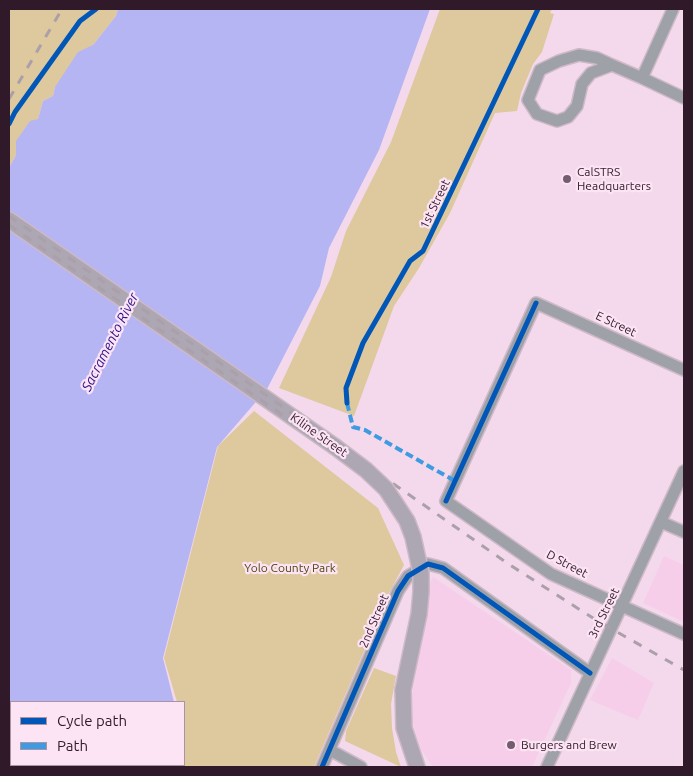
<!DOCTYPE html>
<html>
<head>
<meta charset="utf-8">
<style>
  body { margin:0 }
  #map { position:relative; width:693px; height:776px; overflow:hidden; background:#f3d9eb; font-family:Ubuntu,sans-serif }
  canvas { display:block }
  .frame { position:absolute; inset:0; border:10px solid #301a2a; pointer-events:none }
  .legend { position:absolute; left:10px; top:701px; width:175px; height:65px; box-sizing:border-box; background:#fce4f4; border:1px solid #aa93a3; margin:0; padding:6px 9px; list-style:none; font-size:15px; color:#301a2a }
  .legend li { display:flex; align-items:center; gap:10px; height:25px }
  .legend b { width:25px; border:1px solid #aa93a3 }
</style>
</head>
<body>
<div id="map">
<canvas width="693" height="776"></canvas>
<div class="frame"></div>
<ul class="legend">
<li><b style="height:6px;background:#0057b8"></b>Cycle path</li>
<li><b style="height:6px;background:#3e9be1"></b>Path</li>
</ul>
</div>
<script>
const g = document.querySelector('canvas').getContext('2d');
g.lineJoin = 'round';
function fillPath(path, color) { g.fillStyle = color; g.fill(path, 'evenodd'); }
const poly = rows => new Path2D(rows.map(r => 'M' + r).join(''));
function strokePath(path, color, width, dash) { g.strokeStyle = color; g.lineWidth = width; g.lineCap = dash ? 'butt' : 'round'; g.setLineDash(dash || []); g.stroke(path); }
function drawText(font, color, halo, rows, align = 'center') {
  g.font = font + ' Ubuntu,sans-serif'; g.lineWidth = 4.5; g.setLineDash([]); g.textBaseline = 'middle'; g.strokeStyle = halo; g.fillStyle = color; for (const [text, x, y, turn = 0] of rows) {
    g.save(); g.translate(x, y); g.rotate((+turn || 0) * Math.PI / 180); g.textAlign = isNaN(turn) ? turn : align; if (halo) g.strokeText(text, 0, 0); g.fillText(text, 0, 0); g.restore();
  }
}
const built = poly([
  [664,556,684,565,684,622,643,603],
  [433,577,571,670,571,683,532,767,433,767,420,748,409,711,424,629,427,588],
  [612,658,654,683,638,720,590,700]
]);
const green = poly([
  [11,9,118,9,116,16,93,45,55,87,53,96,43,101,38,119,26,127,17,141,16,155,9,168,9,10],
  [440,9,552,9,550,13,554,14,542,52,533,64,521,93,517,111,495,113,450,213,419,268,394,306,354,416,279,388,331,277,346,231,391,142],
  [254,411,378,508,404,565,389,593,314,767,175,767,176,765,184,765,184,702,177,702,164,658,218,446],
  [374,668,396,676,391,704,392,728,396,752,401,767,345,741,346,731]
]);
const water = poly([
  [118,9,430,9,379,150,329,248,320,286,267,389,217,447,163,658,174,702,11,702,11,765,173,765,172,767,9,767,9,168,16,155,16,141,30,121,38,119,43,101,53,96,55,87,78,52,93,45,116,16]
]);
const minor = poly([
  [612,65,591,73,582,84,577,106,568,117,557,121,537,114,528,100,540,70,559,61,579,55,597,58,612,65,642,78,684,98],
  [642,78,673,9],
  [684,370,536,303,446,501,551,574,684,634],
  [661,522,684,532],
  [330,750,361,767],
  [322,767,398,591,408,576,428,564,443,568,590,673],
  [547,767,684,471]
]);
const secondary = poly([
  [9,220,334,446],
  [403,690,404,728,417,767]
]);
const rail = poly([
  [9,99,62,9],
  [9,216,510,565,596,620,684,670],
  [9,225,369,475]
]);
const secondaryBridge = poly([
  [334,446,366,470,386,489,407,521,413,537,421,573,421,592,419,614,403,690]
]);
const quiet = poly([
  [347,403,353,427,365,430,455,481]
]);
const cycleway = poly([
  [9,124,15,112,80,21,96,9],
  [347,403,346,388,363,343,410,261,423,251,538,9],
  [446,501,536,303],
  [322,767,398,591,408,576,428,564,443,568,590,673]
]);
const markers = [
  [567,179,5,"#745d6e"],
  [511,745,5,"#745d6e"]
];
const poiNames = [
  ["CalSTRS",577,172],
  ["Headquarters",577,186],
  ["Burgers and Brew",521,745]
];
const streetNames = [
  ["1st Street",435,204,-64],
  ["E Street",616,324,25],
  ["Kiline Street",319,435,35],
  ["D Street",567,564,28],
  ["3rd Street",604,613,-64],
  ["2nd Street",374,621,-67]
];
const parkNames = [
  ["Yolo County Park",290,568]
];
const waterNames = [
  ["Sacramento River",110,342,-63]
];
fillPath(built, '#f7ceea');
fillPath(green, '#dec89d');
fillPath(water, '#b5b5f3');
strokePath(minor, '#cdb9c7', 14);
strokePath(secondary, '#cdb9c7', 18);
strokePath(minor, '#9fa1a8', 11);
strokePath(secondary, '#aca7b2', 15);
strokePath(rail, '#aba0aa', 3, [9, 9]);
strokePath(secondaryBridge, '#cdb9c7', 18, []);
strokePath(secondaryBridge, '#aca7b2', 15);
strokePath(quiet, '#3e9be1', 4, [8, 4]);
strokePath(cycleway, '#0057b8', 5);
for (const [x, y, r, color] of markers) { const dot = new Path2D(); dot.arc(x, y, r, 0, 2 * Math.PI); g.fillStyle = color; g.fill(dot); strokePath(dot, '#fce4f4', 2); }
drawText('12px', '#301a2a', '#fce4f4', poiNames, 'left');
drawText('12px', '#301a2a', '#fce4f4', streetNames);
drawText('12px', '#4e440e', '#fce4f4', parkNames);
drawText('italic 14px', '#28128a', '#fce4f4', waterNames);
</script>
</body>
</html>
